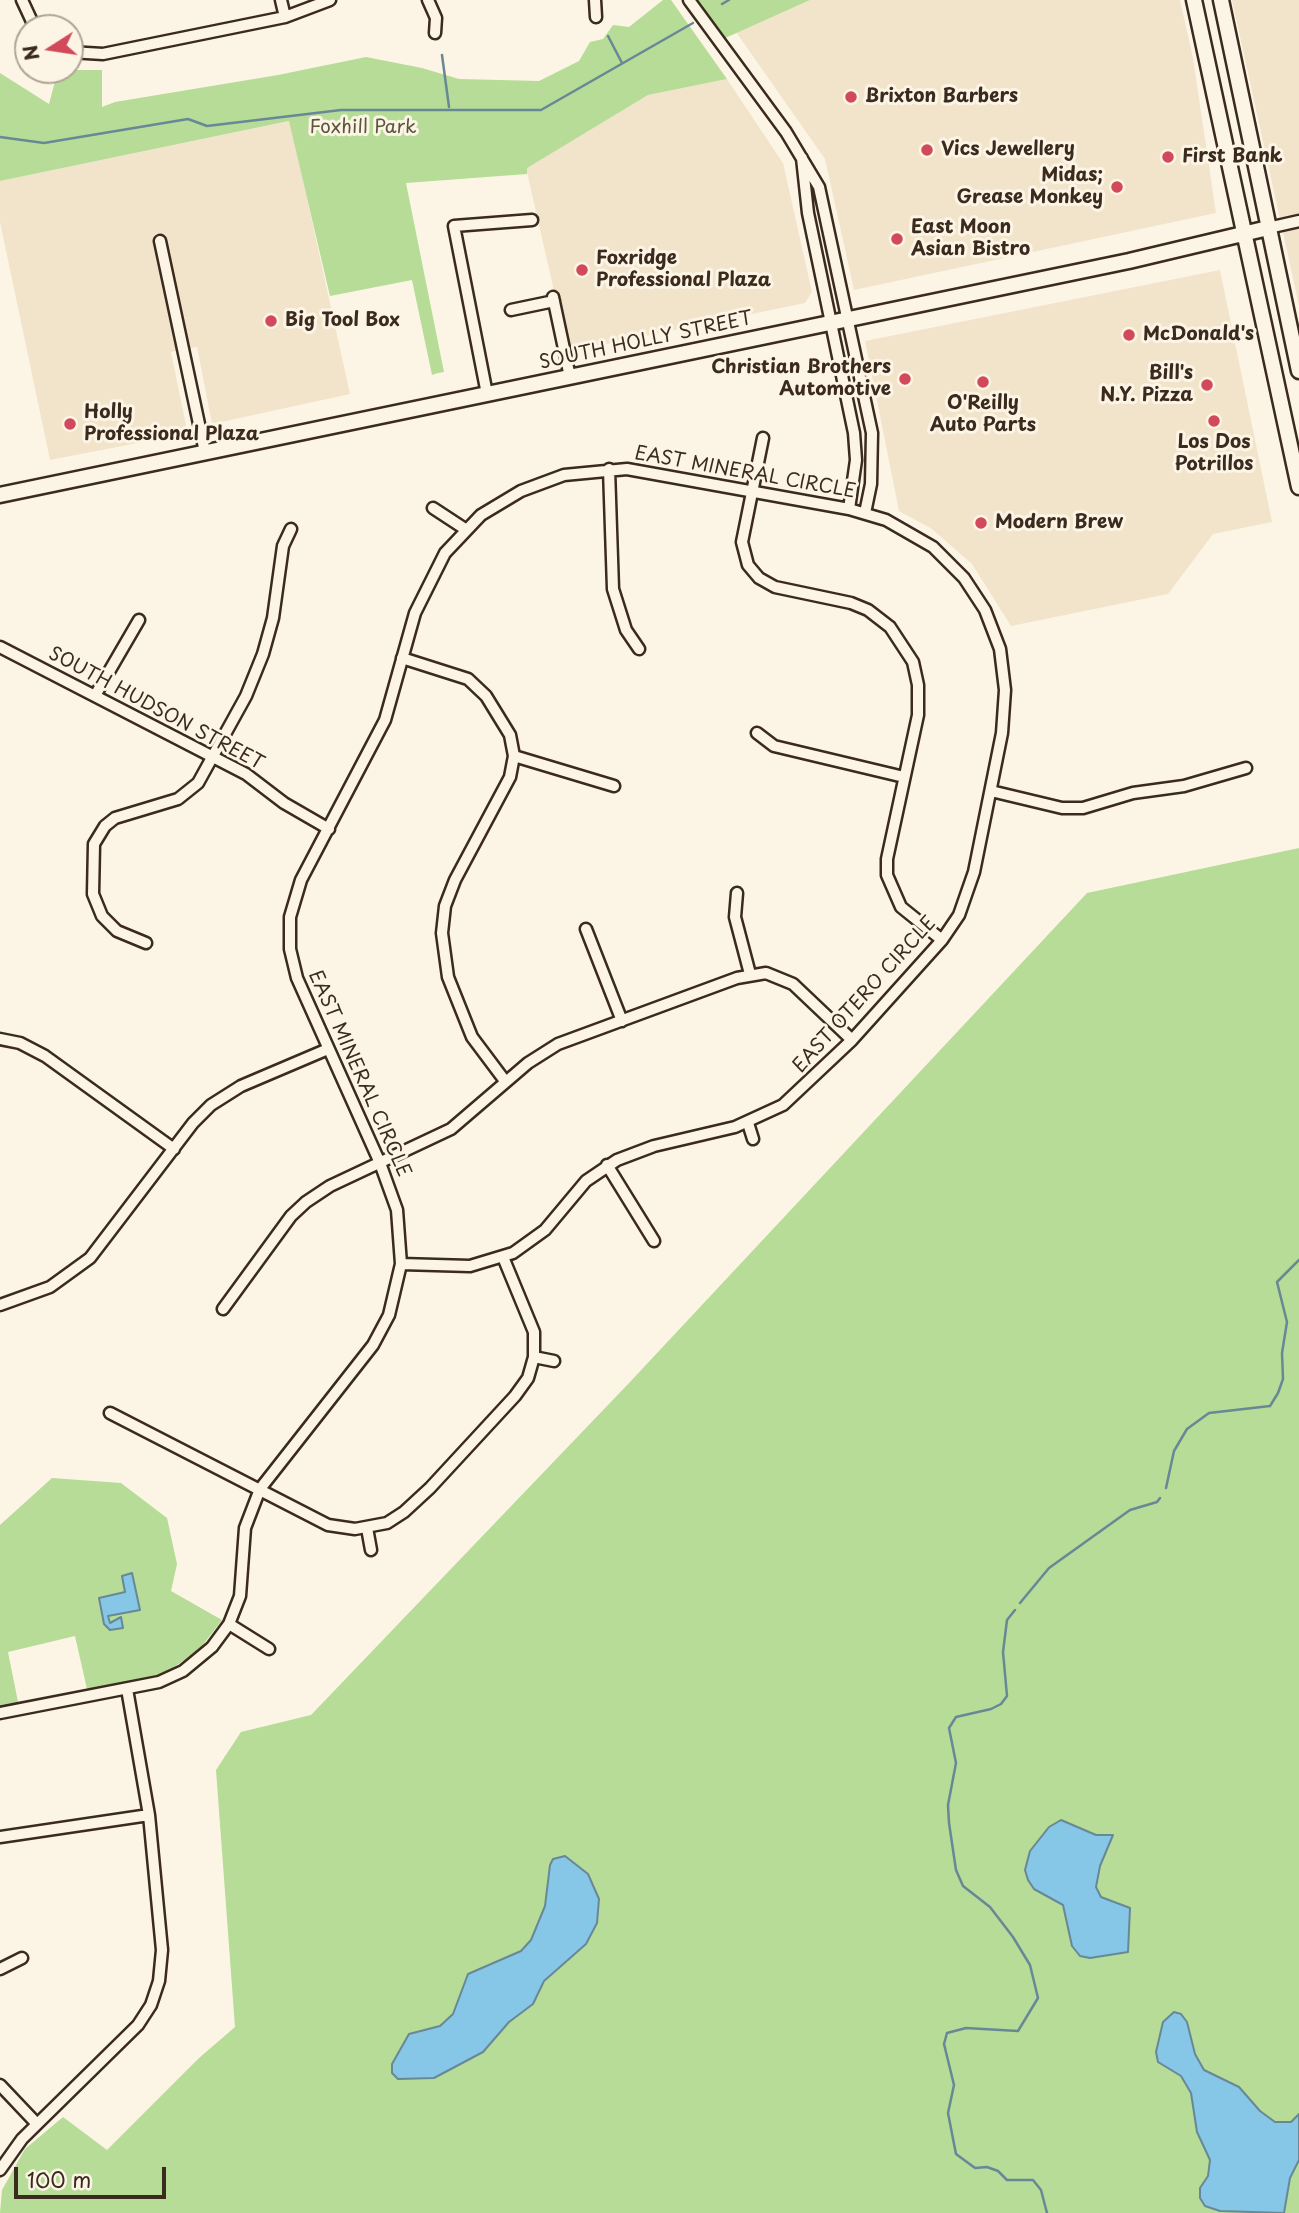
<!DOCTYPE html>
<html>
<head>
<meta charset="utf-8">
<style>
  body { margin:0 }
  #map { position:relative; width:1299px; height:2213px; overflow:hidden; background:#fcf5e5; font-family:"Playpen Sans",sans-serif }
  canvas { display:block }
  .north { position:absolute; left:14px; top:14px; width:70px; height:70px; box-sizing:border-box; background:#fcf5e5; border:2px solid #afa495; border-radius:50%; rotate:258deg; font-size:19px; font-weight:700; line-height:28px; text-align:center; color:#3b2a1e }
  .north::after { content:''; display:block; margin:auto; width:24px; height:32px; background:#d1495b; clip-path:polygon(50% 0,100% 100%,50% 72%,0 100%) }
  .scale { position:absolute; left:14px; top:2167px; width:152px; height:32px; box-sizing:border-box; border:4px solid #3b2a1e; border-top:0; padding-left:9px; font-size:21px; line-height:24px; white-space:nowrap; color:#3b2a1e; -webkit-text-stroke:5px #fcf5e5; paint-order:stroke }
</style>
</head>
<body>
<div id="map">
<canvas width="1299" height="2213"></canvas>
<div class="north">N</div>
<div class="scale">100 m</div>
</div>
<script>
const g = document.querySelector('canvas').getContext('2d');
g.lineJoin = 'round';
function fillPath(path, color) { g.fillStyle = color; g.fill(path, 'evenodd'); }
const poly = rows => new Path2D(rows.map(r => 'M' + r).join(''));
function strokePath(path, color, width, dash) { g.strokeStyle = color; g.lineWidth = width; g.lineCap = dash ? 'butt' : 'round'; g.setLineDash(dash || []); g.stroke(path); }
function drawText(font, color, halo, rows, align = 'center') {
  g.font = font + ' "Playpen Sans",sans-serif'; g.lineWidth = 6; g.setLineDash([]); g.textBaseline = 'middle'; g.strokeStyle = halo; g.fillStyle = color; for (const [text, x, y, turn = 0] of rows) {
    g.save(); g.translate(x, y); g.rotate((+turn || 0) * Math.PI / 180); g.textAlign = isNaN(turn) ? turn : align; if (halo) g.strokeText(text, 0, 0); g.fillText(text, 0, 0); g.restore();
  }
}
const built = poly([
  [810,0,1180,0,1193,58,1216,213,854,290,825,159,736,32],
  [1232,0,1299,0,1299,306],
  [727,79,783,163,812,292,805,303,568,352,526,168,648,95],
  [290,121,350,394,212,424,197,347,171,352,187,430,184,434,50,460,0,222,0,181],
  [1220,270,1272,522,1213,534,1168,594,1011,626,972,564,932,529,899,511,865,341]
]);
const green = poly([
  [663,0,671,0,727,79,648,95,527,168,527,174,406,183,444,372,438,373,432,375,412,280,330,296,289,121,0,181,0,73,49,104,58,70,102,70,102,107,115,102,278,75,366,57,422,68,459,79,539,81,579,61,590,42,603,39,613,25,629,27],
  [697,0,810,0,723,39],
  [1299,848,1299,2213,0,2213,2,2190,25,2149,63,2117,107,2150,199,2058,235,2027,216,1770,241,1732,311,1715,630,1382,1087,893],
  [52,1478,121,1483,167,1518,177,1564,171,1591,222,1620,199,1650,167,1672,148,1679,87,1689,75,1636,8,1652,18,1702,0,1705,0,1525]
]);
const water = poly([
  [132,1573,140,1610,108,1616,110,1623,121,1617,123,1628,110,1630,104,1624,99,1598,125,1592,122,1576,132,1573],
  [1061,1820,1096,1835,1113,1835,1100,1866,1096,1887,1101,1897,1130,1908,1128,1952,1090,1958,1080,1956,1072,1946,1063,1905,1034,1889,1028,1880,1025,1870,1030,1851,1049,1827,1061,1820],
  [565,1856,588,1874,599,1899,597,1923,586,1944,544,1981,533,2004,509,2022,483,2052,434,2078,398,2079,392,2073,392,2064,409,2034,440,2026,453,2014,468,1974,521,1951,531,1940,545,1906,550,1865,553,1859,565,1856],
  [1174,2012,1181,2014,1187,2022,1195,2054,1204,2070,1239,2087,1260,2111,1275,2122,1291,2122,1299,2114,1299,2160,1290,2178,1284,2213,1220,2211,1205,2206,1200,2198,1200,2188,1208,2176,1210,2160,1197,2132,1191,2093,1181,2076,1158,2062,1156,2052,1163,2022,1174,2012]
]);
const stream = poly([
  [722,4,729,0],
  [608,36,622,63],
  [442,55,449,107],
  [0,137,44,143,188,119,207,126,341,110,541,110,693,23],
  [1166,1488,1174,1451,1187,1429,1209,1413,1270,1406,1278,1393,1283,1379,1282,1353,1287,1322,1277,1282,1299,1260],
  [1020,1603,1049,1568,1130,1510,1157,1502,1160,1498],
  [1015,1610,1007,1620,1003,1652,1007,1696,1001,1704,991,1709,956,1717,949,1728,956,1763,948,1805,949,1823,956,1870,963,1886,990,1907,1013,1937,1030,1965,1038,1998,1018,2031,966,2028,947,2033,944,2044,954,2085,948,2113,956,2154,975,2168,987,2167,998,2171,1007,2180,1033,2180,1041,2190,1047,2213]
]);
const minor = poly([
  [22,0,35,28],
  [281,0,285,17],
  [428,0,436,18,435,33],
  [595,0,596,17],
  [689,0,786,132,819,187,872,433,871,484,865,513],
  [70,52,103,54,285,17,330,0],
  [802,158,808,213,854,433,856,460,849,509],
  [1268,228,1299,221],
  [160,241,205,452],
  [553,297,570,377],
  [511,310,554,301],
  [487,394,454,226,532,220],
  [763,438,742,542,748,565,759,578,775,587,851,603,868,610,890,627,913,662,918,685,918,715,887,859,887,875,901,907,942,940],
  [609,469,613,589,626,630,639,649],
  [433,508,465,529],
  [0,647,246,774,284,803,329,829],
  [402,658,468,679,486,696,510,735,514,756,510,777,455,880,445,906,442,933,448,977,472,1037,505,1081],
  [96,694,139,620],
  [757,733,774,746,904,777],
  [514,756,614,786],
  [991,791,1062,808,1083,808,1133,793,1184,786,1246,768],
  [737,893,735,917,750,974],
  [586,929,622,1021],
  [146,943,117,931,102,916,93,894,94,844,105,826,115,818,178,799,198,783,246,696,263,654,273,618,283,546,291,529],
  [0,1039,20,1043,45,1056,174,1149],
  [748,1123,753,1139],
  [607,1165,654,1241],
  [0,1305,50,1287,90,1258,193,1123,211,1105,241,1086,328,1049],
  [223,1309,291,1216,306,1202,330,1186,451,1129,528,1063,558,1044,737,978,766,973,793,984,852,1040],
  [534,1357,554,1361],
  [110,1413,328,1525,355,1529,387,1523,404,1512,430,1488,515,1396,528,1378,534,1357,534,1332,503,1257],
  [367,1528,371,1550],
  [229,1624,269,1649],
  [0,1713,159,1682,183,1671,212,1647,229,1624,240,1596,245,1528,260,1489,373,1345,389,1315,401,1264,397,1210,380,1163,297,978,290,949,290,917,301,880,385,720,415,613,445,553,481,515,521,491,564,475,627,469,849,509,886,520,933,547,964,578,985,610,1000,649,1005,690,1002,733,974,872,959,915,942,940,852,1040,783,1105,735,1127,654,1146,617,1160,586,1181,545,1230,513,1253,470,1266,401,1264],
  [0,1837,149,1815],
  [0,1969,22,1958],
  [0,2085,37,2124],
  [0,2170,22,2139,138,2025,151,2005,159,1981,162,1950,149,1815,127,1689]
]);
const secondary = poly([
  [1194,0,1299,487],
  [1221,0,1299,371],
  [0,495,1129,261,1268,228]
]);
const markers = [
  [851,97,7,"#d1495b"],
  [927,150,7,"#d1495b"],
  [1168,157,7,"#d1495b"],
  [1117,187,7,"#d1495b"],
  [897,239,7,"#d1495b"],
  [582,270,7,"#d1495b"],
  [271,321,7,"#d1495b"],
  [1129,335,7,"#d1495b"],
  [905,379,7,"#d1495b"],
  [983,382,7,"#d1495b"],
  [1207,385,7,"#d1495b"],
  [1214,421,7,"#d1495b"],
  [70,424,7,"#d1495b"],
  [981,523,7,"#d1495b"]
];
const poiNames = [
  ["Brixton Barbers",865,97],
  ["Vics Jewellery",941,150],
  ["First Bank",1182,157],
  ["Midas;",1103,176,"right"],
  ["Grease Monkey",1103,198,"right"],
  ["East Moon",911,228],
  ["Asian Bistro",911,250],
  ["Foxridge",596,259],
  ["Professional Plaza",596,281],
  ["Big Tool Box",285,321],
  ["McDonald's",1143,335],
  ["Christian Brothers",891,368,"right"],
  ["Automotive",891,390,"right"],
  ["Bill's",1193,374,"right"],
  ["N.Y. Pizza",1193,396,"right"],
  ["O'Reilly",983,404,"center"],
  ["Auto Parts",983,426,"center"],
  ["Holly",84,413],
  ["Professional Plaza",84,435],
  ["Los Dos",1214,443,"center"],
  ["Potrillos",1214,465,"center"],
  ["Modern Brew",995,523]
];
const parkNames = [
  ["Foxhill Park",363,128]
];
const streetNames = [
  ["SOUTH HOLLY STREET",646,341,-12],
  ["EAST MINERAL CIRCLE",745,473,10],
  ["SOUTH HUDSON STREET",156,709,28],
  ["EAST OTERO CIRCLE",865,995,-48],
  ["EAST MINERAL CIRCLE",359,1074,66]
];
fillPath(built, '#f2e4cb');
fillPath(green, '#b6dc97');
fillPath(water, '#86c6e6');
strokePath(water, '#688896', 2);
strokePath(stream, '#688896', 2.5);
strokePath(minor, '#3b2a1e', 15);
strokePath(secondary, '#3b2a1e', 19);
strokePath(minor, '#fcf5e5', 10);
strokePath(secondary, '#fcf5e5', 14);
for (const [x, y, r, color] of markers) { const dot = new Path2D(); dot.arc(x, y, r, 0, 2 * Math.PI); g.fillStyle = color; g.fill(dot); strokePath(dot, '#fcf5e5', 2.5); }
drawText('bold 19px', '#3b2a1e', '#fcf5e5', poiNames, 'left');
drawText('19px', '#5a563c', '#fcf5e5', parkNames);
drawText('19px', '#3b2a1e', '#fcf5e5', streetNames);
</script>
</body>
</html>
